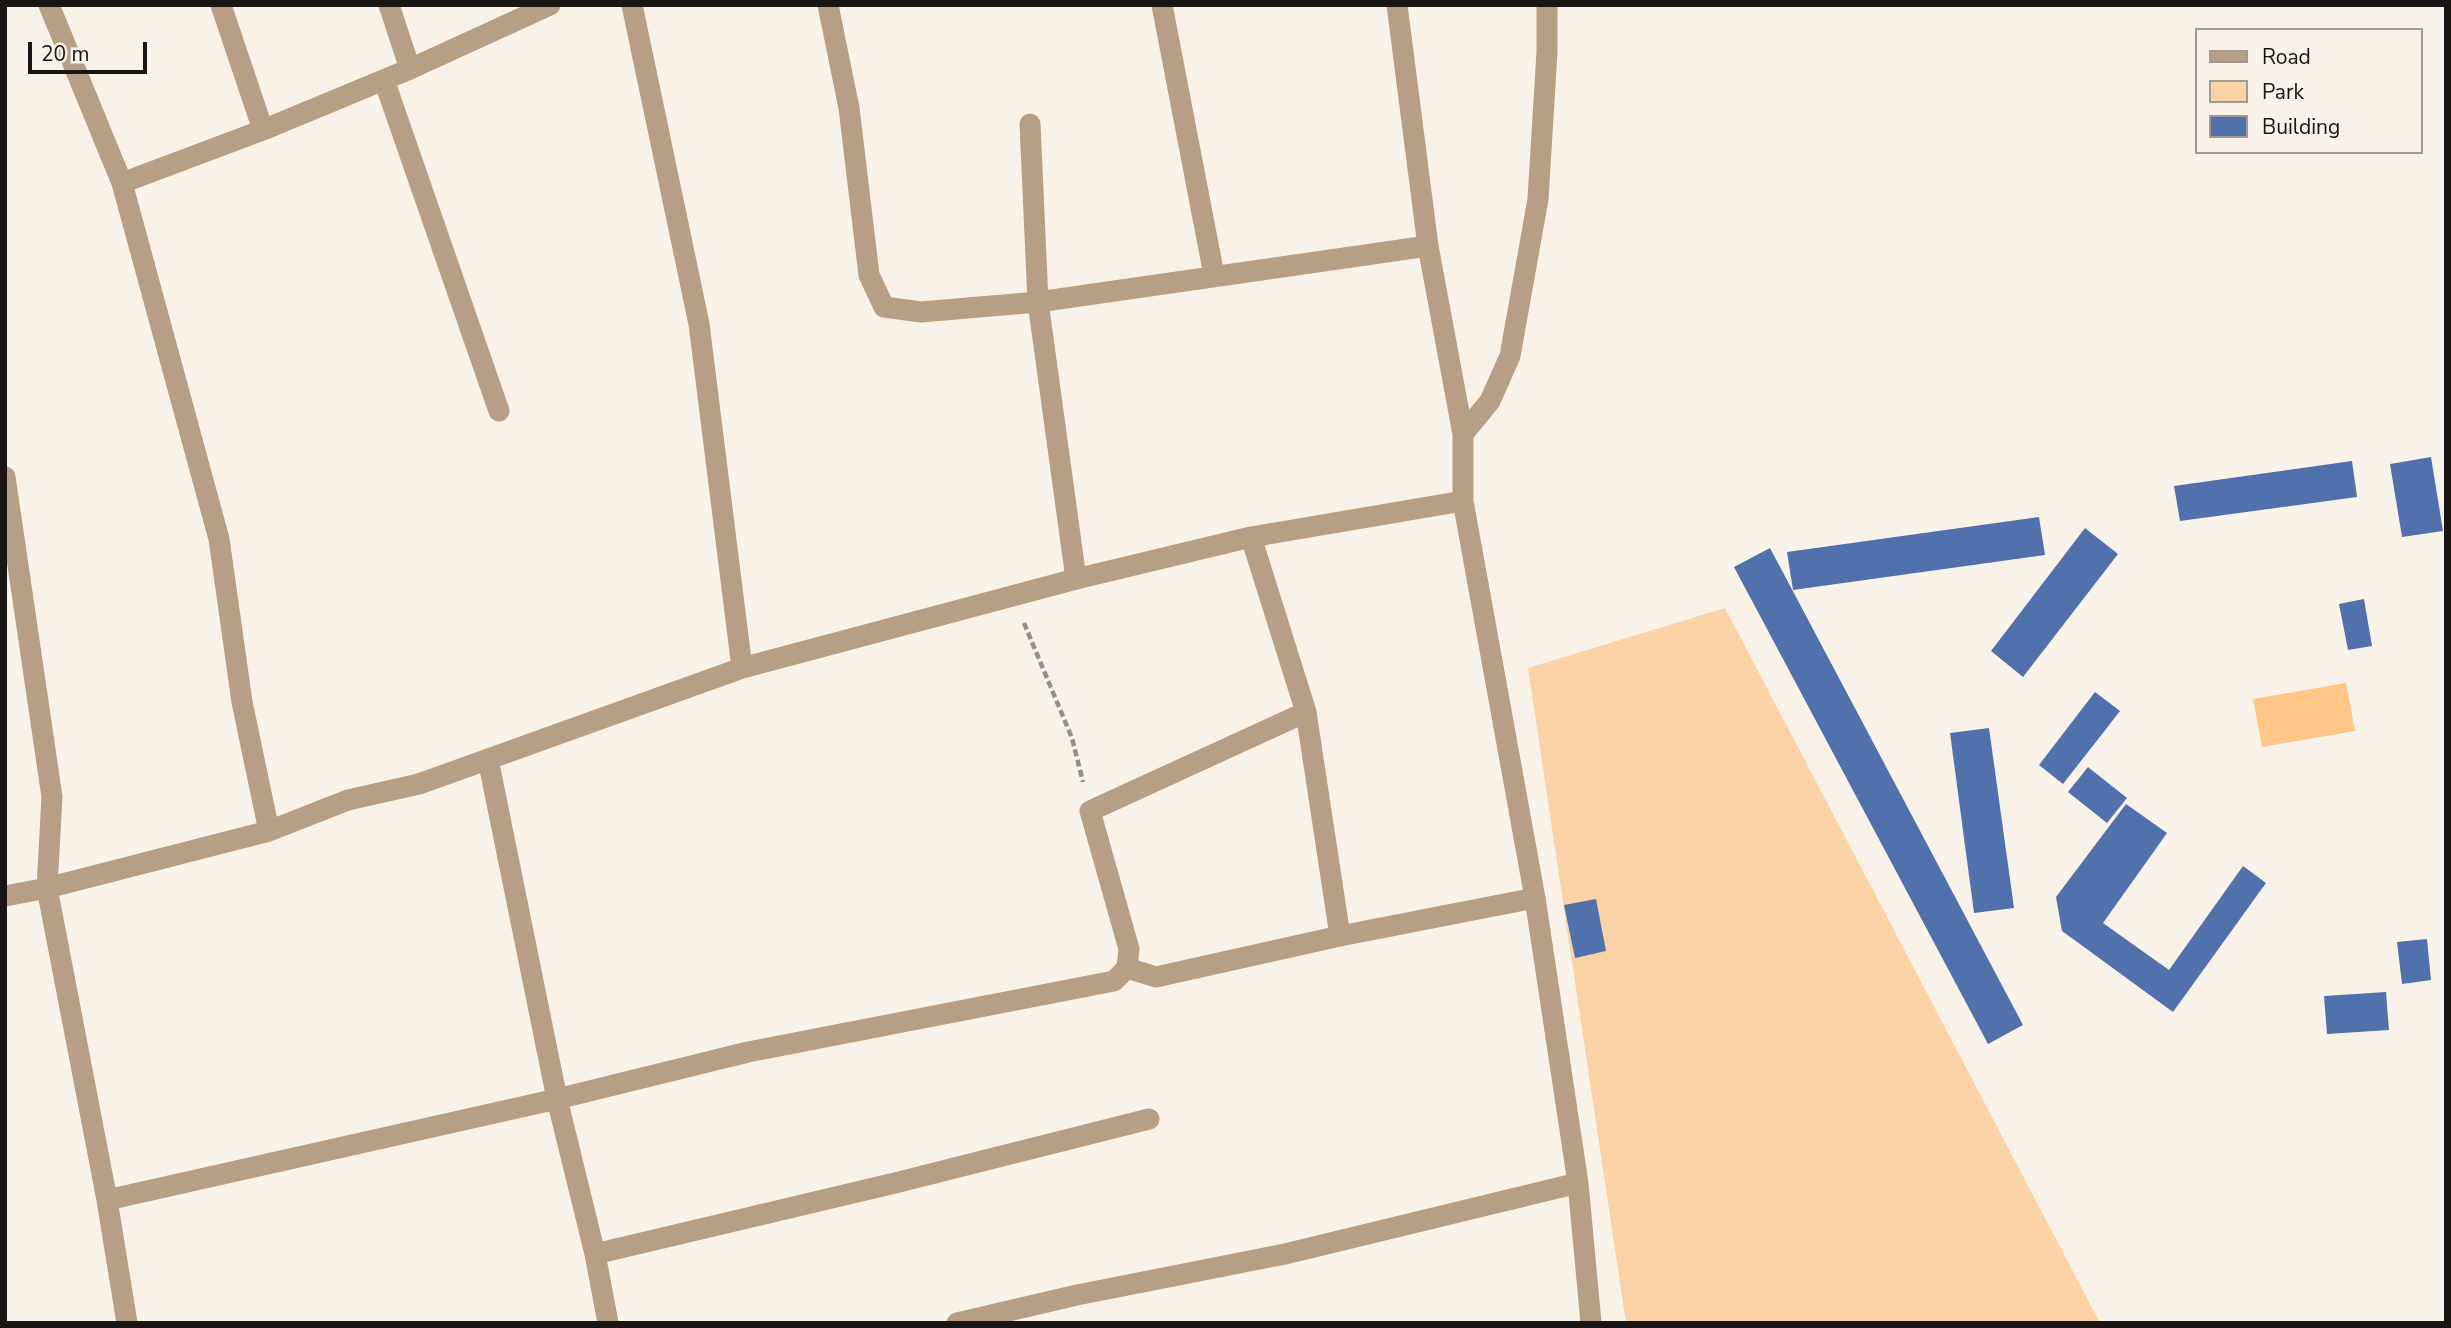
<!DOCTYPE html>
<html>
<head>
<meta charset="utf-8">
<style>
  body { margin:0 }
  #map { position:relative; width:2451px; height:1328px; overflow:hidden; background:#f9f2e9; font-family:"Nunito Sans",sans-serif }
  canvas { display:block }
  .frame { position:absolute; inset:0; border:7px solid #181512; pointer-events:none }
  .legend { position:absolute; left:2195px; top:28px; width:228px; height:126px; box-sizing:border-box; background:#f9f2e9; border:2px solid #9f9a93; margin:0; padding:9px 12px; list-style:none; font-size:21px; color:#181512 }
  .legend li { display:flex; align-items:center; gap:14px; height:35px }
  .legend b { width:35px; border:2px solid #9f9a93 }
  .scale { position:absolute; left:28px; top:42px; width:119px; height:32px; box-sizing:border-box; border:4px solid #181512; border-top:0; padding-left:9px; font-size:21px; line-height:24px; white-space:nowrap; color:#181512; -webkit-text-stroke:5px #f9f2e9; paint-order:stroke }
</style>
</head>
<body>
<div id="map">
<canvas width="2451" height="1328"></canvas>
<div class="frame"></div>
<ul class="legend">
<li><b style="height:9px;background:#b69f84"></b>Road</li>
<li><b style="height:19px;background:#fad2a6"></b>Park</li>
<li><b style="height:19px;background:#5171ad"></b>Building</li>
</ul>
<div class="scale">20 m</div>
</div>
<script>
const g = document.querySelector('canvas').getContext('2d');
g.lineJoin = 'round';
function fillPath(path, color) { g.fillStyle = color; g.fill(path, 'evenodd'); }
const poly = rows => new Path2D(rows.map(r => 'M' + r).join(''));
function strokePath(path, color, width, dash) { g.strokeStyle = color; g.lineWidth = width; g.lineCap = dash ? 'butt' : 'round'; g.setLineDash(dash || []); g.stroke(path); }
const green = poly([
  [1725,608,2100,1323,1626,1323,1528,668]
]);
const water = poly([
  [2346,683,2355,731,2262,747,2253,699]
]);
const building = poly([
  [2431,457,2443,531,2402,537,2390,464],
  [2352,461,2357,497,2180,521,2174,486],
  [2039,517,2045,555,1793,590,1787,552],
  [2085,528,2118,554,2023,677,1991,651],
  [1770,548,2023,1025,1988,1044,1734,567],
  [2364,599,2372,646,2348,650,2339,604],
  [2095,692,2120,711,2063,784,2039,765],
  [1989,728,2014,908,1974,913,1950,733],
  [2088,767,2127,798,2107,823,2068,792],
  [2126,804,2167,833,2103,923,2169,970,2243,866,2266,883,2173,1012,2062,931,2056,897],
  [1596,899,1606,951,1575,958,1564,905],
  [2427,939,2431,980,2402,984,2397,942],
  [2386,992,2389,1030,2327,1034,2324,996]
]);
const path = poly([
  [1024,623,1072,738,1083,782]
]);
const minor = poly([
  [49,5,122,183,263,130,410,69,550,5],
  [221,5,263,130],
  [389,5,410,69],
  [632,5,699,324,742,668],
  [828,5,849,108,869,275,884,307,921,312,1038,302,1428,246],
  [1162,5,1214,275],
  [1397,5,1428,246,1463,434,1463,501,1535,898,1578,1183,1591,1323],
  [384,80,499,411],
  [1030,124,1038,302,1076,579],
  [122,183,219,539,242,702,269,831],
  [1463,434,1490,401,1510,356,1538,199,1547,52,1547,5],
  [5,477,52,797,47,888,107,1200,127,1323],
  [1251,537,1306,712,1340,936,1535,898],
  [488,759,557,1099,595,1254,608,1323],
  [5,896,47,888,269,831,348,800,419,784,742,668,1076,579,1251,537,1463,501],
  [1127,968,1156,977,1340,936],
  [107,1200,557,1099,748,1052,1114,981,1127,968,1129,949,1090,811,1306,712],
  [595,1254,895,1183,1149,1119],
  [957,1323,1077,1295,1285,1254,1578,1183]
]);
fillPath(green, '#fad2a6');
fillPath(water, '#fec787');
fillPath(building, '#5171ad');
strokePath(path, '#948f89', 4.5, [7, 3.5]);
strokePath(minor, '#b69f84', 21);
</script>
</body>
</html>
